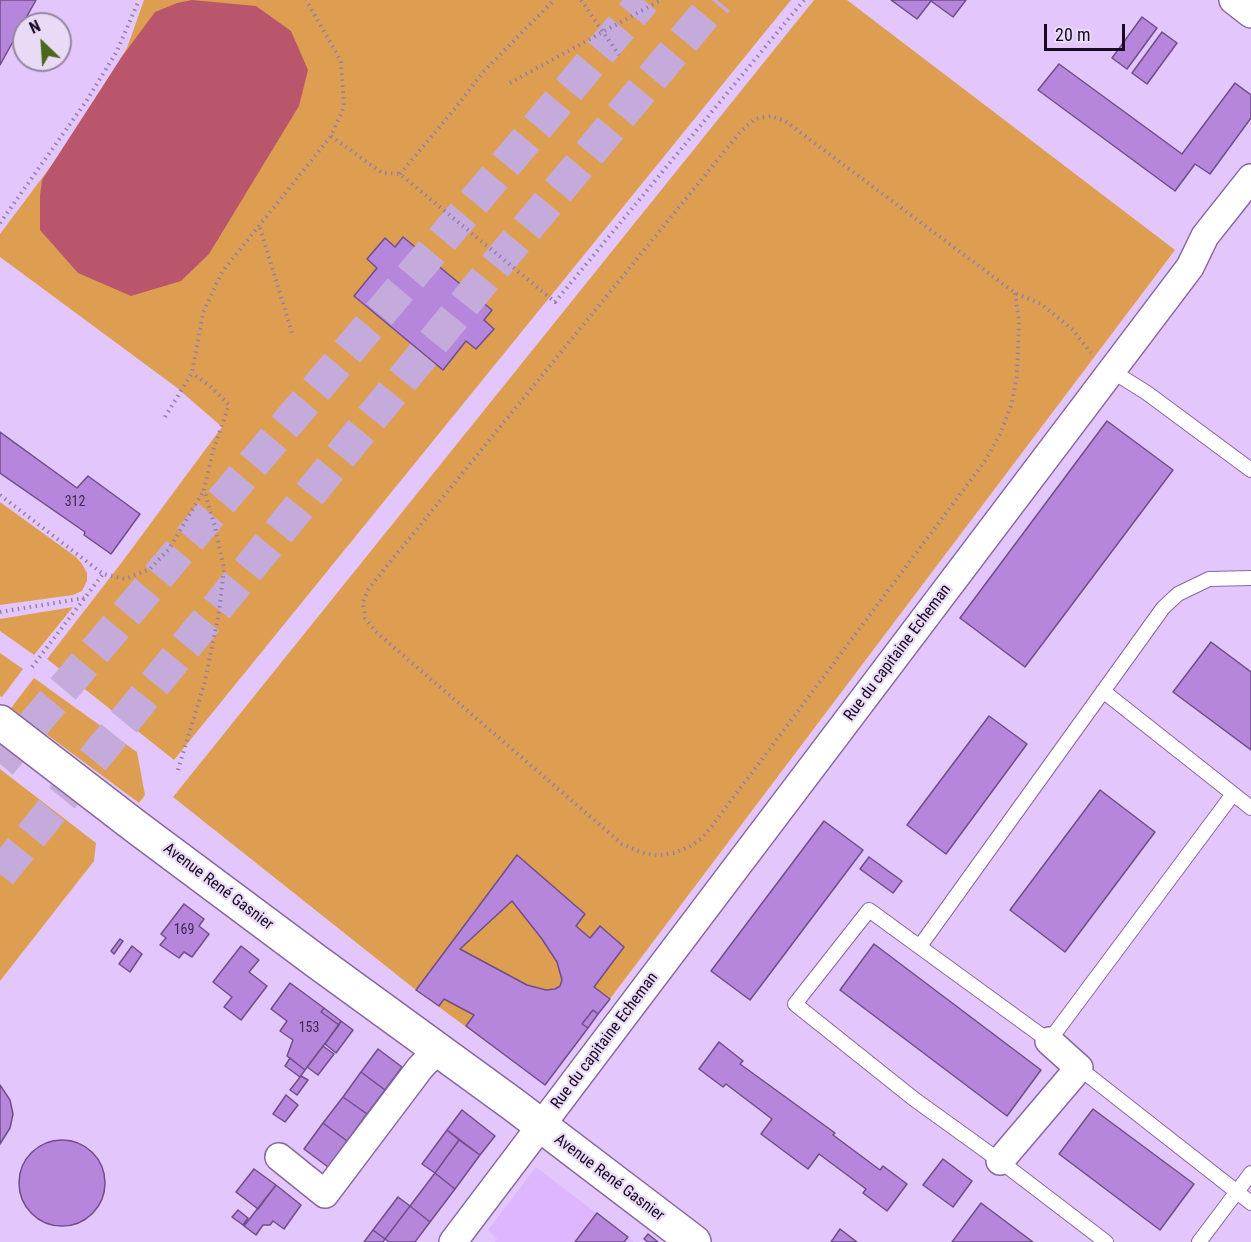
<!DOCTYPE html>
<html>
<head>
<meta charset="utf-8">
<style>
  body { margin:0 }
  #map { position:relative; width:1251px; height:1242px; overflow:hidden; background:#e3c7fc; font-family:"Roboto Condensed",sans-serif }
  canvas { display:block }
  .north { position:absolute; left:12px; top:12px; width:60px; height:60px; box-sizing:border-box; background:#e9dbf6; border:2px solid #9587a1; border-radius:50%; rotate:335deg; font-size:16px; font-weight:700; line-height:24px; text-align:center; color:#180a22 }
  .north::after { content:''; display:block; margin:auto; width:21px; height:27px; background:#4a671c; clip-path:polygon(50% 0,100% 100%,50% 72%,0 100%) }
  .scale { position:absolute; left:1044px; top:24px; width:81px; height:27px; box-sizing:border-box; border:3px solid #180a22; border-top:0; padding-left:8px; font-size:18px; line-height:21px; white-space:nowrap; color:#180a22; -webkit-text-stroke:4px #e9dbf6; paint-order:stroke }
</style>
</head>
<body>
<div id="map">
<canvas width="1251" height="1242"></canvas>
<div class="north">N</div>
<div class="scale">20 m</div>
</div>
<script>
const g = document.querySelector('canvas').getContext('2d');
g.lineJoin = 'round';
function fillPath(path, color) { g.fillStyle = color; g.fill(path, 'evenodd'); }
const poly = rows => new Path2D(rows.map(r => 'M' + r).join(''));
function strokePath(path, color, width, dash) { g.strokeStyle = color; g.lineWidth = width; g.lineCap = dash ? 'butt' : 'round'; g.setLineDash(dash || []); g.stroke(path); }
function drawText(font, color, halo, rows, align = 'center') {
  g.font = font + ' "Roboto Condensed",sans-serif'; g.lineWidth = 4.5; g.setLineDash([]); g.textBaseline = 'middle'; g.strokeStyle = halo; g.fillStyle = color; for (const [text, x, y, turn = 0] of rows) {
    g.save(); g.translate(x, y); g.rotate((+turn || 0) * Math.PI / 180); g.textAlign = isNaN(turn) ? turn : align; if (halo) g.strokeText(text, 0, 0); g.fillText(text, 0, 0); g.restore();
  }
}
const built = poly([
  [536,1167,634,1242,495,1242,497,1239,488,1230]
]);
const green = poly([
  [144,0,791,0,174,760,47,659,122,562,222,427,176,387,0,257,0,234,66,146,127,48],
  [814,0,847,0,1175,250,545,1085,416,990,173,797],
  [0,502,76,557,82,564,87,573,87,581,82,591,73,595,0,605],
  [73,607,34,655,0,631,0,619],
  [0,653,23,669,2,697,0,696],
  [34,678,137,752,145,795,139,803,11,708],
  [0,769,96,843,94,861,0,981]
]);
const water = poly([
  [192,0,256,6,291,31,308,70,299,106,209,254,181,281,131,296,78,273,40,230,40,196,42,180,121,58,155,12,177,3]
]);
const building = poly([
  [0,0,36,0,0,65,0,0],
  [891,0,966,0,953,17,931,1,917,19,891,0],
  [1142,17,1157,28,1127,69,1112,58,1142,17],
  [1162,32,1177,43,1147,84,1132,73,1162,32],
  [1059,64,1182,154,1235,83,1251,95,1251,118,1210,174,1195,164,1175,191,1038,90,1059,64],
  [403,237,492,310,484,320,494,329,476,349,466,341,443,370,354,296,377,268,367,259,385,238,395,247,403,237],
  [1107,421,1173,470,1025,667,960,618,1107,421],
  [0,432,77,488,88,476,140,514,111,554,84,535,85,532,0,473,0,432],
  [1211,642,1251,672,1251,750,1173,692,1211,642],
  [989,716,1027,744,946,854,907,825,989,716],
  [1100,790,1155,832,1065,952,1010,910,1100,790],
  [824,821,863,850,750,1000,711,971,824,821],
  [517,855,585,914,576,926,590,938,600,926,624,947,594,987,610,999,598,1014,593,1010,582,1024,588,1028,545,1085,466,1026,474,1015,444,999,439,1006,416,990,517,855],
  [512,901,542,939,557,962,562,980,560,986,555,989,546,990,527,985,460,949,512,901],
  [869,857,902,881,893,893,860,869,869,857],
  [184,904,204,919,199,926,209,934,192,957,184,952,179,958,160,945,166,938,161,934,184,904],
  [120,939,123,941,114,954,111,951,120,939],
  [874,944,1041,1070,1007,1116,840,990,874,944],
  [132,946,142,954,130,972,119,964,132,946],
  [241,946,259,960,249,972,267,986,241,1020,224,1007,232,997,213,982,241,946],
  [290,983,324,1008,321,1012,339,1025,305,1070,287,1056,293,1040,280,1031,287,1021,271,1009,290,983],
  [324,1008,341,1021,339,1025,321,1012,324,1008],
  [593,1010,598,1014,588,1028,582,1024,593,1010],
  [341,1021,353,1030,336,1053,325,1044,341,1021],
  [719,1042,743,1061,740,1064,835,1133,833,1135,880,1170,883,1166,907,1184,887,1211,863,1193,866,1189,819,1154,808,1169,761,1134,772,1119,726,1084,723,1087,699,1069,719,1042],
  [323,1046,334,1054,318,1075,307,1067,323,1046],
  [378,1049,402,1067,385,1090,361,1072,378,1049],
  [290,1058,305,1070,300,1077,285,1066,290,1058],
  [361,1072,385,1090,367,1114,343,1097,361,1072],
  [301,1076,308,1080,297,1095,290,1090,301,1076],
  [0,1085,10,1100,13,1114,10,1128,0,1144,0,1085],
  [286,1095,298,1105,285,1122,273,1114,286,1095],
  [343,1097,367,1114,347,1141,323,1123,343,1097],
  [1093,1109,1194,1184,1160,1230,1059,1154,1093,1109],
  [462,1110,495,1136,480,1155,447,1130,462,1110],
  [323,1123,347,1141,328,1167,304,1149,323,1123],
  [447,1130,459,1140,435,1173,422,1164,447,1130],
  [459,1140,480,1155,455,1189,435,1173,459,1140],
  '19 1183a43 43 0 1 1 86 0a43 43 0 1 1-86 0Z',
  [943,1159,972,1181,953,1207,923,1185,943,1159],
  [254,1169,276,1185,258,1209,236,1192,254,1169],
  [435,1173,455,1189,430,1222,410,1206,435,1173],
  [276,1185,301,1205,284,1229,273,1221,270,1225,263,1225,256,1235,244,1226,276,1185],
  [398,1197,410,1206,385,1239,373,1230,398,1197],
  [981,1203,1033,1242,952,1242,981,1203],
  [410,1206,430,1222,415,1242,389,1242,385,1239,410,1206],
  [238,1210,248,1218,243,1225,232,1217,238,1210],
  [597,1213,628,1237,624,1242,575,1242,597,1213],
  [840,1229,857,1242,831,1242,840,1229],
  [373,1230,385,1239,383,1242,364,1242,373,1230],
  [648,1234,658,1242,648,1242,644,1239,648,1234]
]);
const highwayTunnel = poly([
  [0,764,644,0],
  [0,874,496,265,717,0]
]);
const path = poly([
  [581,0,619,55],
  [510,83,661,0],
  [331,136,382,173,400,174,555,302,804,0],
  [400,174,457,106,483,72,554,0],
  [0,223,87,100,117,51,139,0],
  [260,228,292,333],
  [1015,293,1019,321,1017,376,1011,406,1000,434,985,461,712,826,702,838,689,847,674,853,659,855,646,854,622,844,375,631,365,618,363,602,369,588,741,131,755,119,771,116,785,121,1015,293,1041,304,1072,329,1091,353],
  [165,417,192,373,203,313,222,272,331,136,344,107,341,61,306,0],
  [0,495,103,574,125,579,150,569,169,549,204,490],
  [0,612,85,598],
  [32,667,103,574],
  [178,770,205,681,219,612,224,569,215,527,204,490,213,451,229,405,209,385,192,373]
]);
const lane = poly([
  [1112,371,1147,393,1251,470],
  [1103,691,1251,808],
  [920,946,1163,608,1178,594,1209,579,1251,578],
  [1079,1068,1251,1203],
  [1106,1242,1000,1161,914,1099,795,1004,869,910,1049,1041,1233,794],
  [1199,1242,1251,1173]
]);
const street = poly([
  [1233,0,1251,14],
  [279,1157,325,1194,420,1068,438,1049],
  [1000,1161,1079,1068,1049,1041],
  [453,1242,1190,267,1205,236,1251,178]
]);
const secondary = poly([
  [0,722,135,826,316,961,514,1105,694,1242]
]);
const numberNames = [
  ["312",75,502],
  ["169",184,930],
  ["153",309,1028]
];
const streetNames = [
  ["Rue du capitaine Echeman",898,653,-53],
  ["Avenue René Gasnier",218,887,37],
  ["Rue du capitaine Echeman",605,1041,-53],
  ["Avenue René Gasnier",609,1178,37]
];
fillPath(built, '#ddb6ff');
fillPath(green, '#de9e52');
fillPath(water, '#ba566b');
fillPath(building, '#b586db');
strokePath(building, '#6f4e89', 1.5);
strokePath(highwayTunnel, '#c5abdb', 33, [33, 16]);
strokePath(lane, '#8867a4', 16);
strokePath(street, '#8867a4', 30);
strokePath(secondary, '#8867a4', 36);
strokePath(path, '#957ea8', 4, [1.5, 4.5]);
strokePath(lane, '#fff', 14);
strokePath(street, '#fff', 27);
strokePath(secondary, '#fff', 33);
drawText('14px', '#3f2950', null, numberNames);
drawText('16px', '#180a22', '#e9dbf6', streetNames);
</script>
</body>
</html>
